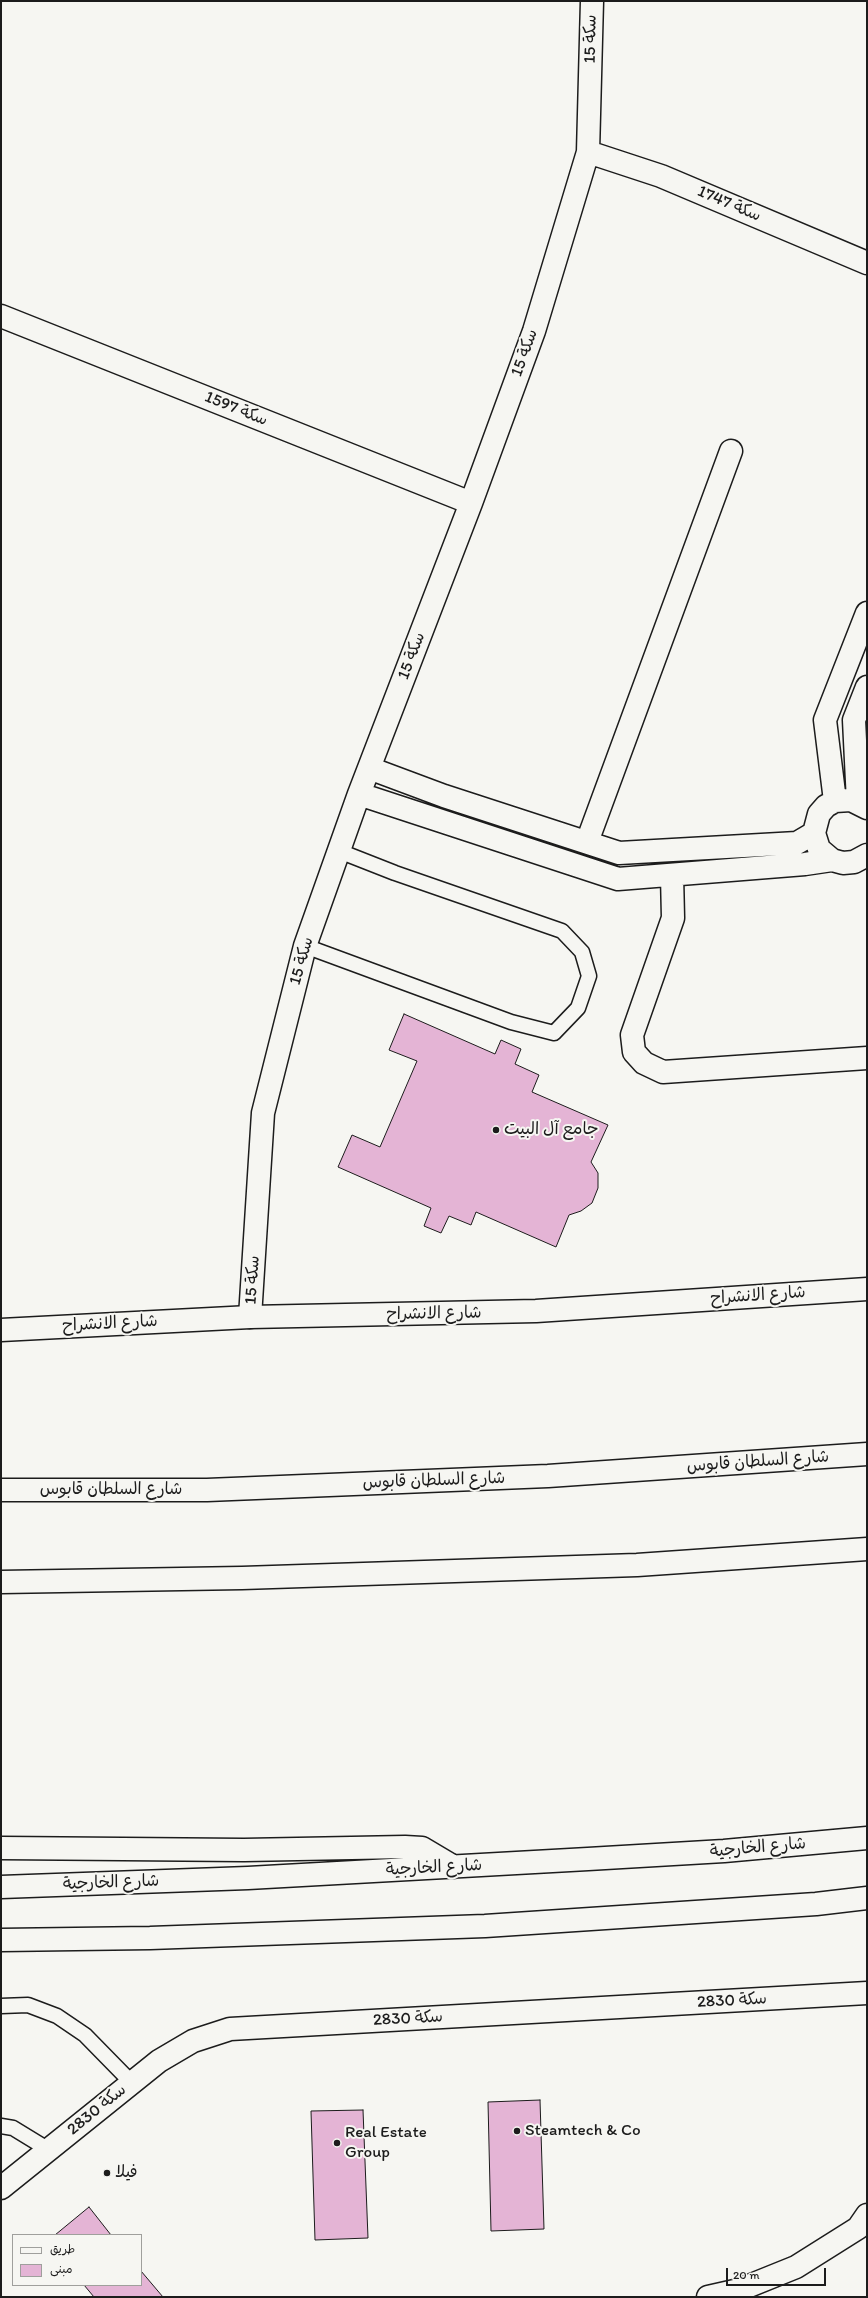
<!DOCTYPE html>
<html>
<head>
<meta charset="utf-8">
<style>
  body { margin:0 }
  #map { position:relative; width:868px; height:2298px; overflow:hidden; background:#f6f6f2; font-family:Itim,"Playpen Sans Arabic",sans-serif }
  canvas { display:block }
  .frame { position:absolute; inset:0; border:2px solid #1c1c1c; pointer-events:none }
  .legend { position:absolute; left:12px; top:2234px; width:130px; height:52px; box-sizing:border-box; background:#f6f6f2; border:1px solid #9f9f9c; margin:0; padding:5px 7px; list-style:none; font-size:12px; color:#1c1c1c }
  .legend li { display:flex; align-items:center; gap:8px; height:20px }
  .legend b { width:20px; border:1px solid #9f9f9c }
  .scale { position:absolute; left:726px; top:2268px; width:100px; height:18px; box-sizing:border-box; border:2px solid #1c1c1c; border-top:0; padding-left:5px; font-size:12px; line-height:14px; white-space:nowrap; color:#1c1c1c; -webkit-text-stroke:3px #f6f6f2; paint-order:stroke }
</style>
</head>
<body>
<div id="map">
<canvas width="868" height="2298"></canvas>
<div class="frame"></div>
<ul class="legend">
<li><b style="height:5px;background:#f6f6f2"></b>طريق</li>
<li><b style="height:11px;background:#e4b4d5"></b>مبنى</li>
</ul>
<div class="scale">20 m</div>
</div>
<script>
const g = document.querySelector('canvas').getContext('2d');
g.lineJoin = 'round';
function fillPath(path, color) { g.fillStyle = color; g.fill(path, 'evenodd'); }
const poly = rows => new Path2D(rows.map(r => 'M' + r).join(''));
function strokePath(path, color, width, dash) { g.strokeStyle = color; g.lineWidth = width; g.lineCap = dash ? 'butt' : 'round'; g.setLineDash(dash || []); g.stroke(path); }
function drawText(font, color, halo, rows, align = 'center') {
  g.font = font + ' Itim,"Playpen Sans Arabic",sans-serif'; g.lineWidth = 4; g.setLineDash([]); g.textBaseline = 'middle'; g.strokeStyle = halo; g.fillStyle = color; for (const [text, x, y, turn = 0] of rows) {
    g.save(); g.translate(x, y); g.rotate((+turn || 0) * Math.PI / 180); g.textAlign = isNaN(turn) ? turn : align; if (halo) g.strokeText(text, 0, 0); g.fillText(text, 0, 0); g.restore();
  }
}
const building = poly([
  [404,1014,495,1054,501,1040,521,1049,515,1064,539,1075,532,1092,608,1125,591,1162,598,1173,598,1188,592,1203,581,1211,569,1215,556,1247,476,1212,471,1225,449,1216,441,1233,424,1226,431,1208,338,1167,352,1135,380,1147,417,1061,389,1050,404,1014],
  [540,2100,544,2229,491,2231,488,2102,540,2100],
  [363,2110,368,2238,315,2240,311,2111,363,2110],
  [89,2207,111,2235,55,2235,89,2207],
  [141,2271,163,2297,94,2297,84,2285,141,2285,141,2271]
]);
const lane = poly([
  [305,946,511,1022,554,1033,578,1008,589,976,582,952,562,931,395,873,339,851],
  [1,2006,28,2005,57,2016,85,2035,132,2083],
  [1,2126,13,2128,49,2150]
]);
const street = poly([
  [588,152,661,176,867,263],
  [1,316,471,503],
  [369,768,444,796,619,853,797,843,814,833],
  [359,794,618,879,805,864,832,860],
  [835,801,825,720,867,613],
  [858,802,854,720,867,687],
  [867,808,851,800,835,801,826,806,819,814,814,833,819,849,832,860,843,863,854,862,867,855],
  [587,842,731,451],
  [672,875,673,918,632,1035,634,1052,644,1063,663,1072,867,1058],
  [250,1317,263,1113,305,946,359,794,471,503,534,331,588,152,592,1],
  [1,2188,159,2061,193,2041,230,2029,867,1993],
  [708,2297,739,2290,796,2267,858,2228,867,2215]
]);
const secondary = poly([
  [1,1330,250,1317,536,1311,867,1289]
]);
const primary = poly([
  [1,1848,244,1850,405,1847,422,1848,454,1867],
  [1,1887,248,1878,588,1859,724,1851,867,1838],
  [1,1940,150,1938,485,1926,816,1904,867,1898]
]);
const highway = poly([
  [1,1490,207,1490,548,1476,867,1454],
  [1,1582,242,1578,637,1565,867,1549]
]);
const markers = [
  [496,1130,4,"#1c1c1c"],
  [517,2131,4,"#1c1c1c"],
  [337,2143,4,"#1c1c1c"],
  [107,2173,4,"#1c1c1c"]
];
const streetNames = [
  ["سكة 15",591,39,-89],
  ["سكة 1747",729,204,23],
  ["سكة 15",525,353,-70],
  ["سكة 1597",236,409,22],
  ["سكة 15",412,656,-69],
  ["سكة 15",302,961,-74],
  ["سكة 15",253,1280,-86],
  ["شارع الانشراح",758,1296,-4],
  ["شارع الانشراح",434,1314,-1],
  ["شارع الانشراح",110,1324,-3],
  ["شارع السلطان قابوس",758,1462,-4],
  ["شارع السلطان قابوس",434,1481,-2],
  ["شارع السلطان قابوس",111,1490],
  ["شارع الخارجية",758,1848,-5],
  ["شارع الخارجية",434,1868,-3],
  ["شارع الخارجية",111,1883,-2],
  ["سكة 2830",732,2001,-3],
  ["سكة 2830",408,2019,-3],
  ["سكة 2830",97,2110,-39]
];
const poiNames = [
  ["جامع آل البيت",504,1130],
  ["Steamtech & Co",525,2131],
  ["Real Estate",345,2133],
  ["Group",345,2153],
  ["فيلا",115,2173]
];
fillPath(building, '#e4b4d5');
strokePath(building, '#1c1c1c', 1);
strokePath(lane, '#1c1c1c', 17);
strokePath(street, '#1c1c1c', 25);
strokePath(secondary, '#1c1c1c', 25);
strokePath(primary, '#1c1c1c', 25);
strokePath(highway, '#1c1c1c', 25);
strokePath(lane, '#f6f6f2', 14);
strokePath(street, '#f6f6f2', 22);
strokePath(secondary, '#f6f6f2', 22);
strokePath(primary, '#f6f6f2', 22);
strokePath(highway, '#f6f6f2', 22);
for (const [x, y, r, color] of markers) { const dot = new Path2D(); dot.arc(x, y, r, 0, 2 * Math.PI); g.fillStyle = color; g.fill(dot); strokePath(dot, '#f6f6f2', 1.5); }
drawText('17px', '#1c1c1c', '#f6f6f2', streetNames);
drawText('17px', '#1c1c1c', '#f6f6f2', poiNames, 'left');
</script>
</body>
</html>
